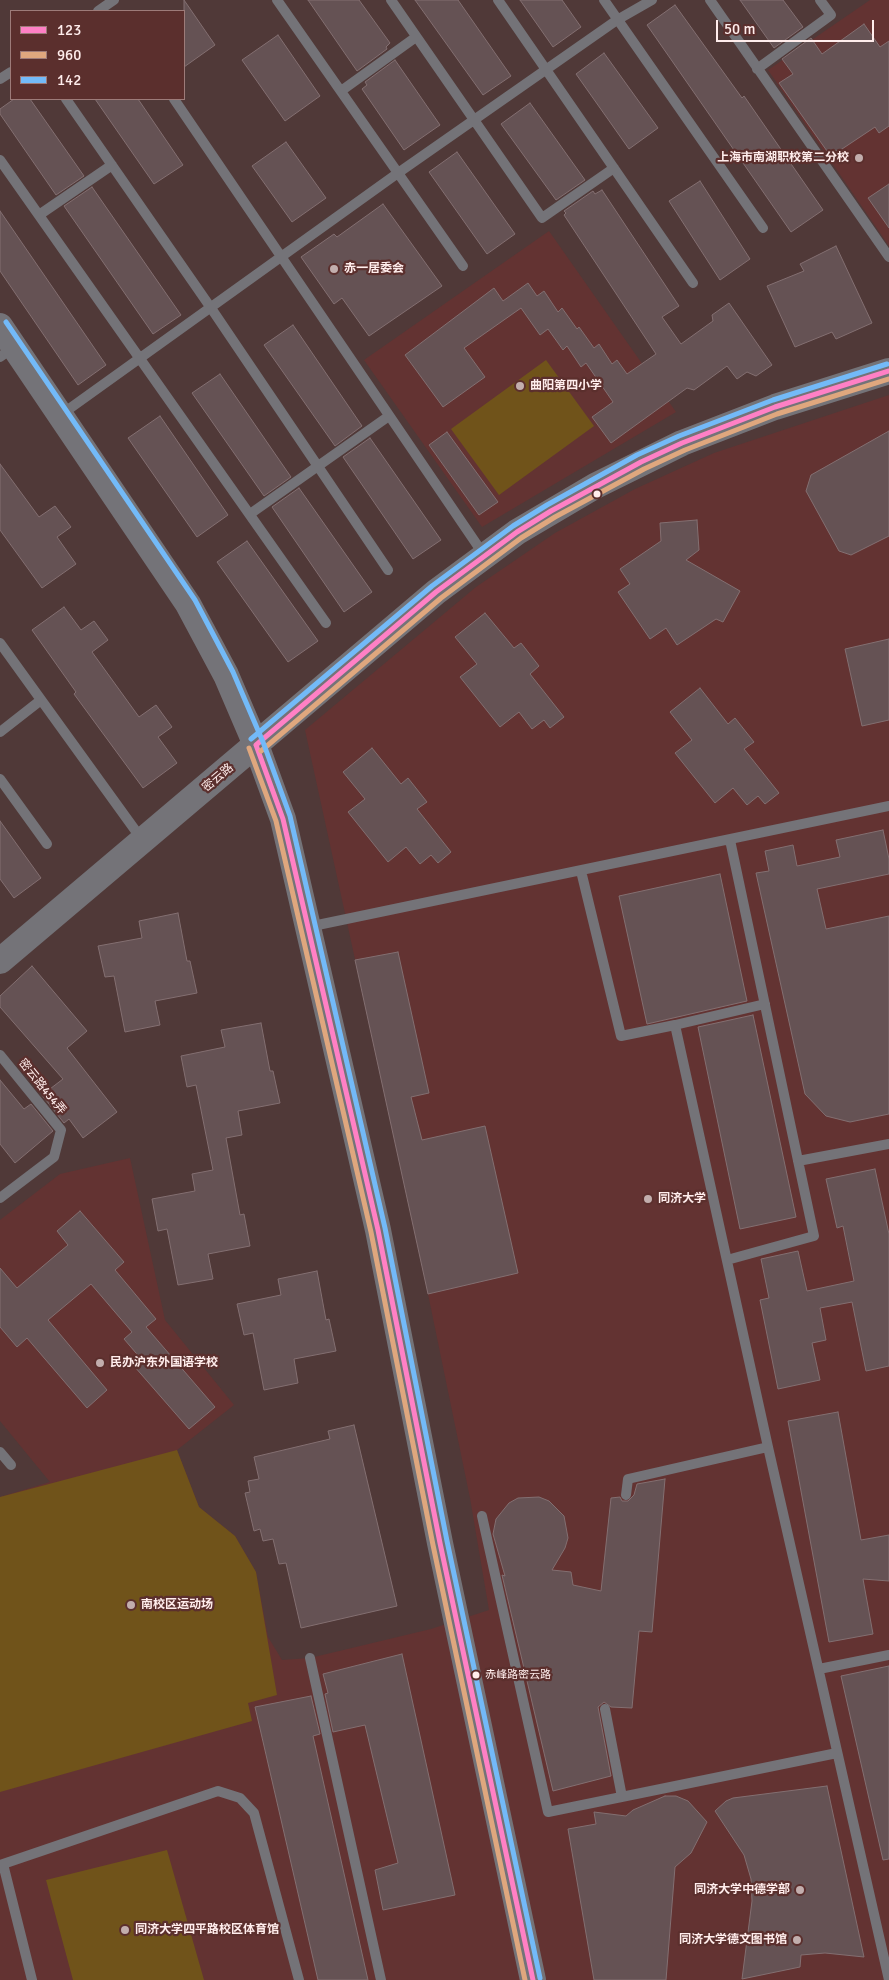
<!DOCTYPE html>
<html>
<head>
<meta charset="utf-8">
<style>
  body { margin:0 }
  #map { position:relative; width:889px; height:1980px; overflow:hidden; background:#503938; font-family:Signika,sans-serif }
  canvas { display:block }
  .legend { position:absolute; left:10px; top:10px; width:175px; height:90px; box-sizing:border-box; background:#5b2f2d; border:1px solid #9d7b79; margin:0; padding:6px 9px; list-style:none; font-size:15px; color:#ffedec }
  .legend li { display:flex; align-items:center; gap:10px; height:25px }
  .legend b { width:25px; border:1px solid #9d7b79 }
  .scale { position:absolute; left:716px; top:20px; width:158px; height:22px; box-sizing:border-box; border:2px solid #ffedec; border-top:0; padding-left:6px; font-size:15px; line-height:18px; white-space:nowrap; color:#ffedec; -webkit-text-stroke:4px #5b2f2d; paint-order:stroke }
</style>
</head>
<body>
<div id="map">
<canvas width="889" height="1980"></canvas>
<ul class="legend">
<li><b style="height:6px;background:#ff80c5"></b>123</li>
<li><b style="height:6px;background:#dfa77e"></b>960</li>
<li><b style="height:6px;background:#73baf8"></b>142</li>
</ul>
<div class="scale">50 m</div>
</div>
<script>
const g = document.querySelector('canvas').getContext('2d');
g.lineJoin = 'round';
function fillPath(path, color) { g.fillStyle = color; g.fill(path, 'evenodd'); }
const poly = rows => new Path2D(rows.map(r => 'M' + r).join(''));
function strokePath(path, color, width, dash) { g.strokeStyle = color; g.lineWidth = width; g.lineCap = dash ? 'butt' : 'round'; g.setLineDash(dash || []); g.stroke(path); }
function drawText(font, color, halo, rows, align = 'center') {
  g.font = font + ' Signika,"Noto Sans SC",sans-serif'; g.lineWidth = 4.5; g.setLineDash([]); g.textBaseline = 'middle'; g.strokeStyle = halo; g.fillStyle = color; for (const [text, x, y, turn = 0] of rows) {
    g.save(); g.translate(x, y); g.rotate((+turn || 0) * Math.PI / 180); g.textAlign = isNaN(turn) ? turn : align; if (halo) g.strokeText(text, 0, 0); g.fillText(text, 0, 0); g.restore();
  }
}
const built = poly([
  [870,0,889,0,889,246,768,70],
  [549,231,676,412,482,527,364,360],
  [889,395,889,1980,0,1980,0,1497,50,1482,0,1421,0,1220,60,1174,130,1158,165,1320,234,1405,177,1450,199,1507,235,1536,256,1572,268,1637,282,1660,310,1658,431,1629,489,1610,470,1498,428,1294,305,730,476,587,555,533,635,489,714,453]
]);
const green = poly([
  [546,360,594,426,499,495,451,429],
  [177,1450,199,1507,235,1536,256,1572,277,1695,248,1703,252,1721,0,1792,0,1497],
  [167,1850,204,1980,73,1980,46,1880]
]);
const building = poly([
  [184,0,215,45,184,67,184,0],
  [308,0,359,0,390,43,386,47,387,49,357,71,308,0],
  [415,0,458,0,511,76,483,95,415,0],
  [520,0,562,0,581,27,553,47,520,0],
  [740,0,783,0,803,27,774,48,740,0],
  [675,5,742,98,744,96,823,210,791,232,647,25,675,5],
  [864,24,880,47,889,41,889,126,879,133,875,127,839,151,827,151,779,83,793,74,782,59,811,38,822,54,864,24],
  [278,35,320,96,285,121,242,60,278,35],
  [604,53,658,128,629,149,576,74,604,53],
  [395,60,440,125,404,150,362,89,367,85,365,82,395,60],
  [14,99,30,99,84,176,56,195,0,114,0,109,14,99],
  [95,99,138,99,183,165,154,184,95,99],
  [530,103,585,180,556,200,501,124,530,103],
  [286,142,326,198,292,222,252,166,286,142],
  [457,152,515,234,487,254,429,172,457,152],
  [700,181,750,259,720,280,669,201,700,181],
  [889,184,889,228,868,198,889,184],
  [92,187,181,315,153,334,64,206,92,187],
  [602,190,679,306,662,317,681,344,713,321,712,315,729,303,772,365,756,376,747,372,737,379,727,366,694,390,687,388,611,443,592,417,613,402,586,363,581,367,567,346,563,350,548,329,540,335,521,308,464,348,485,377,443,407,405,355,494,288,503,301,528,283,537,296,544,291,558,312,562,308,577,329,579,327,594,348,599,344,612,364,617,360,627,374,656,354,564,215,566,213,564,211,593,191,595,194,602,190],
  [383,204,442,286,369,336,342,298,334,304,301,257,334,234,337,237,383,204],
  [0,211,106,365,78,385,0,271,0,211],
  [836,246,872,323,836,339,832,332,795,347,767,286,804,271,800,264,836,246],
  [293,325,362,426,335,446,264,345,293,325],
  [220,374,291,477,264,496,192,393,220,374],
  [160,416,228,515,197,537,128,438,160,416],
  [889,431,889,536,851,555,839,551,806,491,811,475,889,431],
  [447,432,498,502,479,515,429,445,447,432],
  [370,438,441,540,413,559,343,457,370,438],
  [0,464,39,517,55,506,71,527,57,537,76,564,42,588,0,530,0,464],
  [299,488,372,592,344,612,272,507,299,488],
  [697,520,699,550,686,560,740,591,723,622,716,619,677,645,666,628,650,639,618,592,630,584,620,569,661,541,660,523,697,520],
  [247,541,318,641,288,662,217,562,247,541],
  [64,607,81,630,94,621,108,640,92,652,139,717,156,705,172,727,158,737,177,763,143,788,74,694,76,692,32,630,64,607],
  [485,613,514,648,521,643,539,666,530,674,564,717,550,728,544,720,532,729,519,712,500,727,460,677,477,664,455,637,485,613],
  [889,639,889,720,862,726,845,649,889,639],
  [700,688,728,724,735,718,754,742,744,749,779,793,765,804,758,796,747,805,733,788,715,803,675,753,692,740,670,712,700,688],
  [372,748,401,784,408,778,427,802,417,809,451,852,438,863,431,855,420,864,406,847,388,862,348,812,365,799,343,772,372,748],
  [0,821,41,878,14,898,0,879,0,821],
  [883,830,889,859,889,874,817,889,826,929,889,916,889,1114,850,1122,826,1116,805,1094,756,873,769,871,765,851,793,845,797,866,840,857,836,840,883,830],
  [720,874,747,1001,647,1024,619,896,720,874],
  [178,913,187,961,190,961,197,993,155,1001,160,1025,125,1032,114,976,105,977,98,946,142,938,139,921,178,913],
  [398,952,429,1093,411,1097,422,1140,485,1126,518,1273,428,1294,355,960,398,952],
  [32,966,87,1031,67,1048,117,1112,83,1138,69,1119,64,1123,42,1095,63,1079,0,1007,0,996,32,966],
  [753,1015,796,1217,740,1229,698,1027,753,1015],
  [261,1023,270,1071,273,1071,280,1103,238,1111,242,1135,226,1138,240,1215,244,1214,250,1246,208,1254,213,1279,178,1285,167,1229,158,1231,152,1199,195,1191,192,1174,213,1170,196,1085,187,1087,181,1056,225,1047,221,1030,261,1023],
  [0,1080,24,1109,31,1104,53,1131,15,1163,0,1144,0,1080],
  [875,1169,889,1234,889,1366,866,1371,852,1302,820,1308,826,1340,812,1343,820,1380,778,1389,760,1300,769,1298,761,1259,798,1251,807,1291,854,1281,843,1226,837,1228,826,1179,875,1169],
  [80,1211,124,1262,115,1270,156,1319,146,1327,215,1407,189,1429,134,1366,142,1360,124,1339,132,1332,91,1284,48,1320,107,1390,87,1408,27,1338,17,1347,0,1327,0,1268,17,1288,68,1245,57,1231,80,1211],
  [317,1271,326,1320,329,1319,336,1351,294,1359,298,1383,264,1390,253,1333,244,1335,237,1304,281,1295,278,1279,317,1271],
  [838,1412,861,1540,889,1535,889,1581,863,1579,873,1634,829,1642,788,1421,838,1412],
  [354,1425,397,1606,301,1628,286,1563,279,1564,273,1539,263,1541,260,1529,254,1531,245,1493,250,1492,248,1481,259,1479,254,1457,330,1439,328,1431,354,1425],
  [665,1479,652,1632,639,1631,632,1708,611,1707,604,1702,598,1707,611,1776,553,1791,502,1575,505,1576,493,1534,496,1519,509,1503,518,1498,539,1497,549,1501,564,1516,568,1538,565,1548,552,1570,571,1572,573,1585,601,1591,611,1498,620,1497,622,1501,628,1501,634,1495,637,1484,665,1479],
  [402,1654,455,1895,383,1910,375,1870,398,1863,365,1725,333,1732,325,1694,328,1693,323,1674,402,1654],
  [889,1666,889,1859,883,1860,841,1676,889,1666],
  [311,1696,320,1734,313,1736,368,1980,318,1980,255,1707,311,1696],
  [827,1786,864,1957,825,1953,801,1955,800,1967,742,1979,752,1901,751,1879,744,1855,715,1811,726,1801,733,1798,827,1786],
  [665,1796,676,1796,688,1801,707,1822,691,1853,675,1867,666,1980,594,1980,568,1829,596,1824,594,1812,626,1816,633,1810,665,1796]
]);
const service = poly([
  [277,0,463,266],
  [391,0,542,218,614,168],
  [498,0,693,283],
  [604,0,763,228],
  [710,0,889,257],
  [98,11,114,0],
  [757,69,831,15,820,0],
  [0,79,11,72],
  [341,91,416,37],
  [66,99,211,308,388,570],
  [174,99,484,555],
  [0,160,326,623],
  [39,215,112,165],
  [0,357,14,347],
  [62,414,398,173,617,20,652,0],
  [250,514,389,416],
  [0,643,143,841],
  [0,732,41,700],
  [0,779,47,844],
  [581,871,621,1036,675,1025,768,1447,889,1980],
  [308,927,889,806],
  [675,1025,765,1004],
  [0,1055,61,1130,54,1157,0,1198],
  [798,1161,889,1144],
  [727,1260,814,1236,730,840],
  [0,1452,11,1465],
  [626,1495,628,1479,768,1447],
  [482,1516,548,1812,837,1753],
  [310,1658,381,1980],
  [819,1669,889,1655],
  [605,1709,622,1797],
  [3,1864,32,1980],
  [0,1865,218,1791,240,1798,254,1813,299,1980]
]);
const tertiary = poly([
  [0,326,188,604,226,675,256,745,283,819,378,1230,440,1543,533,1980],
  [0,961,436,592,517,532,595,486,682,443,775,407,889,371]
]);
const bus1 = poly([
  [256,745,283,819,378,1230,440,1543,533,1980],
  [256,745,436,592,517,532,551,511,641,462,682,443,775,407,889,371]
]);
const bus2 = poly([
  [249,748,276,821,371,1232,433,1545,525,1980],
  [261,751,441,598,521,538,555,517,644,469,685,450,777,414,889,379]
]);
const bus3 = poly([
  [6,322,195,600,233,672,263,742,290,816,385,1228,447,1541,540,1978],
  [251,739,432,586,513,526,547,505,637,455,679,436,773,400,887,364]
]);
const markers = [
  [859,158,5,"#c2aead"],
  [334,269,5,"#c2aead"],
  [520,386,5,"#c2aead"],
  [597,494,4.5,"#ffedec"],
  [648,1199,5,"#c2aead"],
  [100,1363,5,"#c2aead"],
  [131,1605,5,"#c2aead"],
  [476,1675,4.5,"#ffedec"],
  [800,1890,5,"#c2aead"],
  [125,1930,5,"#c2aead"],
  [797,1940,5,"#c2aead"]
];
const busNames = [
  ["赤峰路密云路",485,1675]
];
const poiNames = [
  ["上海市南湖职校第二分校",849,158,"right"],
  ["赤一居委会",344,269],
  ["曲阳第四小学",530,386],
  ["同济大学",658,1199],
  ["民办沪东外国语学校",110,1363],
  ["南校区运动场",141,1605],
  ["同济大学中德学部",790,1890,"right"],
  ["同济大学四平路校区体育馆",135,1930],
  ["同济大学德文图书馆",787,1940,"right"]
];
const streetNames = [
  ["密云路",218,778,-40],
  ["密云路454弄",42,1087,51]
];
fillPath(built, '#633332');
fillPath(green, '#70531a');
fillPath(building, '#655254');
strokePath(building, '#836f71', 1);
strokePath(service, '#747378', 10);
strokePath(tertiary, '#747378', 26);
strokePath(bus1, '#ff80c5', 5);
strokePath(bus2, '#dfa77e', 5);
strokePath(bus3, '#73baf8', 5);
for (const [x, y, r, color] of markers) { const dot = new Path2D(); dot.arc(x, y, r, 0, 2 * Math.PI); g.fillStyle = color; g.fill(dot); strokePath(dot, '#5b2f2d', 2); }
drawText('11px', '#ffedec', '#5b2f2d', busNames, 'left');
drawText('bold 12px', '#ffedec', '#5b2f2d', poiNames, 'left');
drawText('12px', '#ffedec', '#5b2f2d', streetNames);
</script>
</body>
</html>
